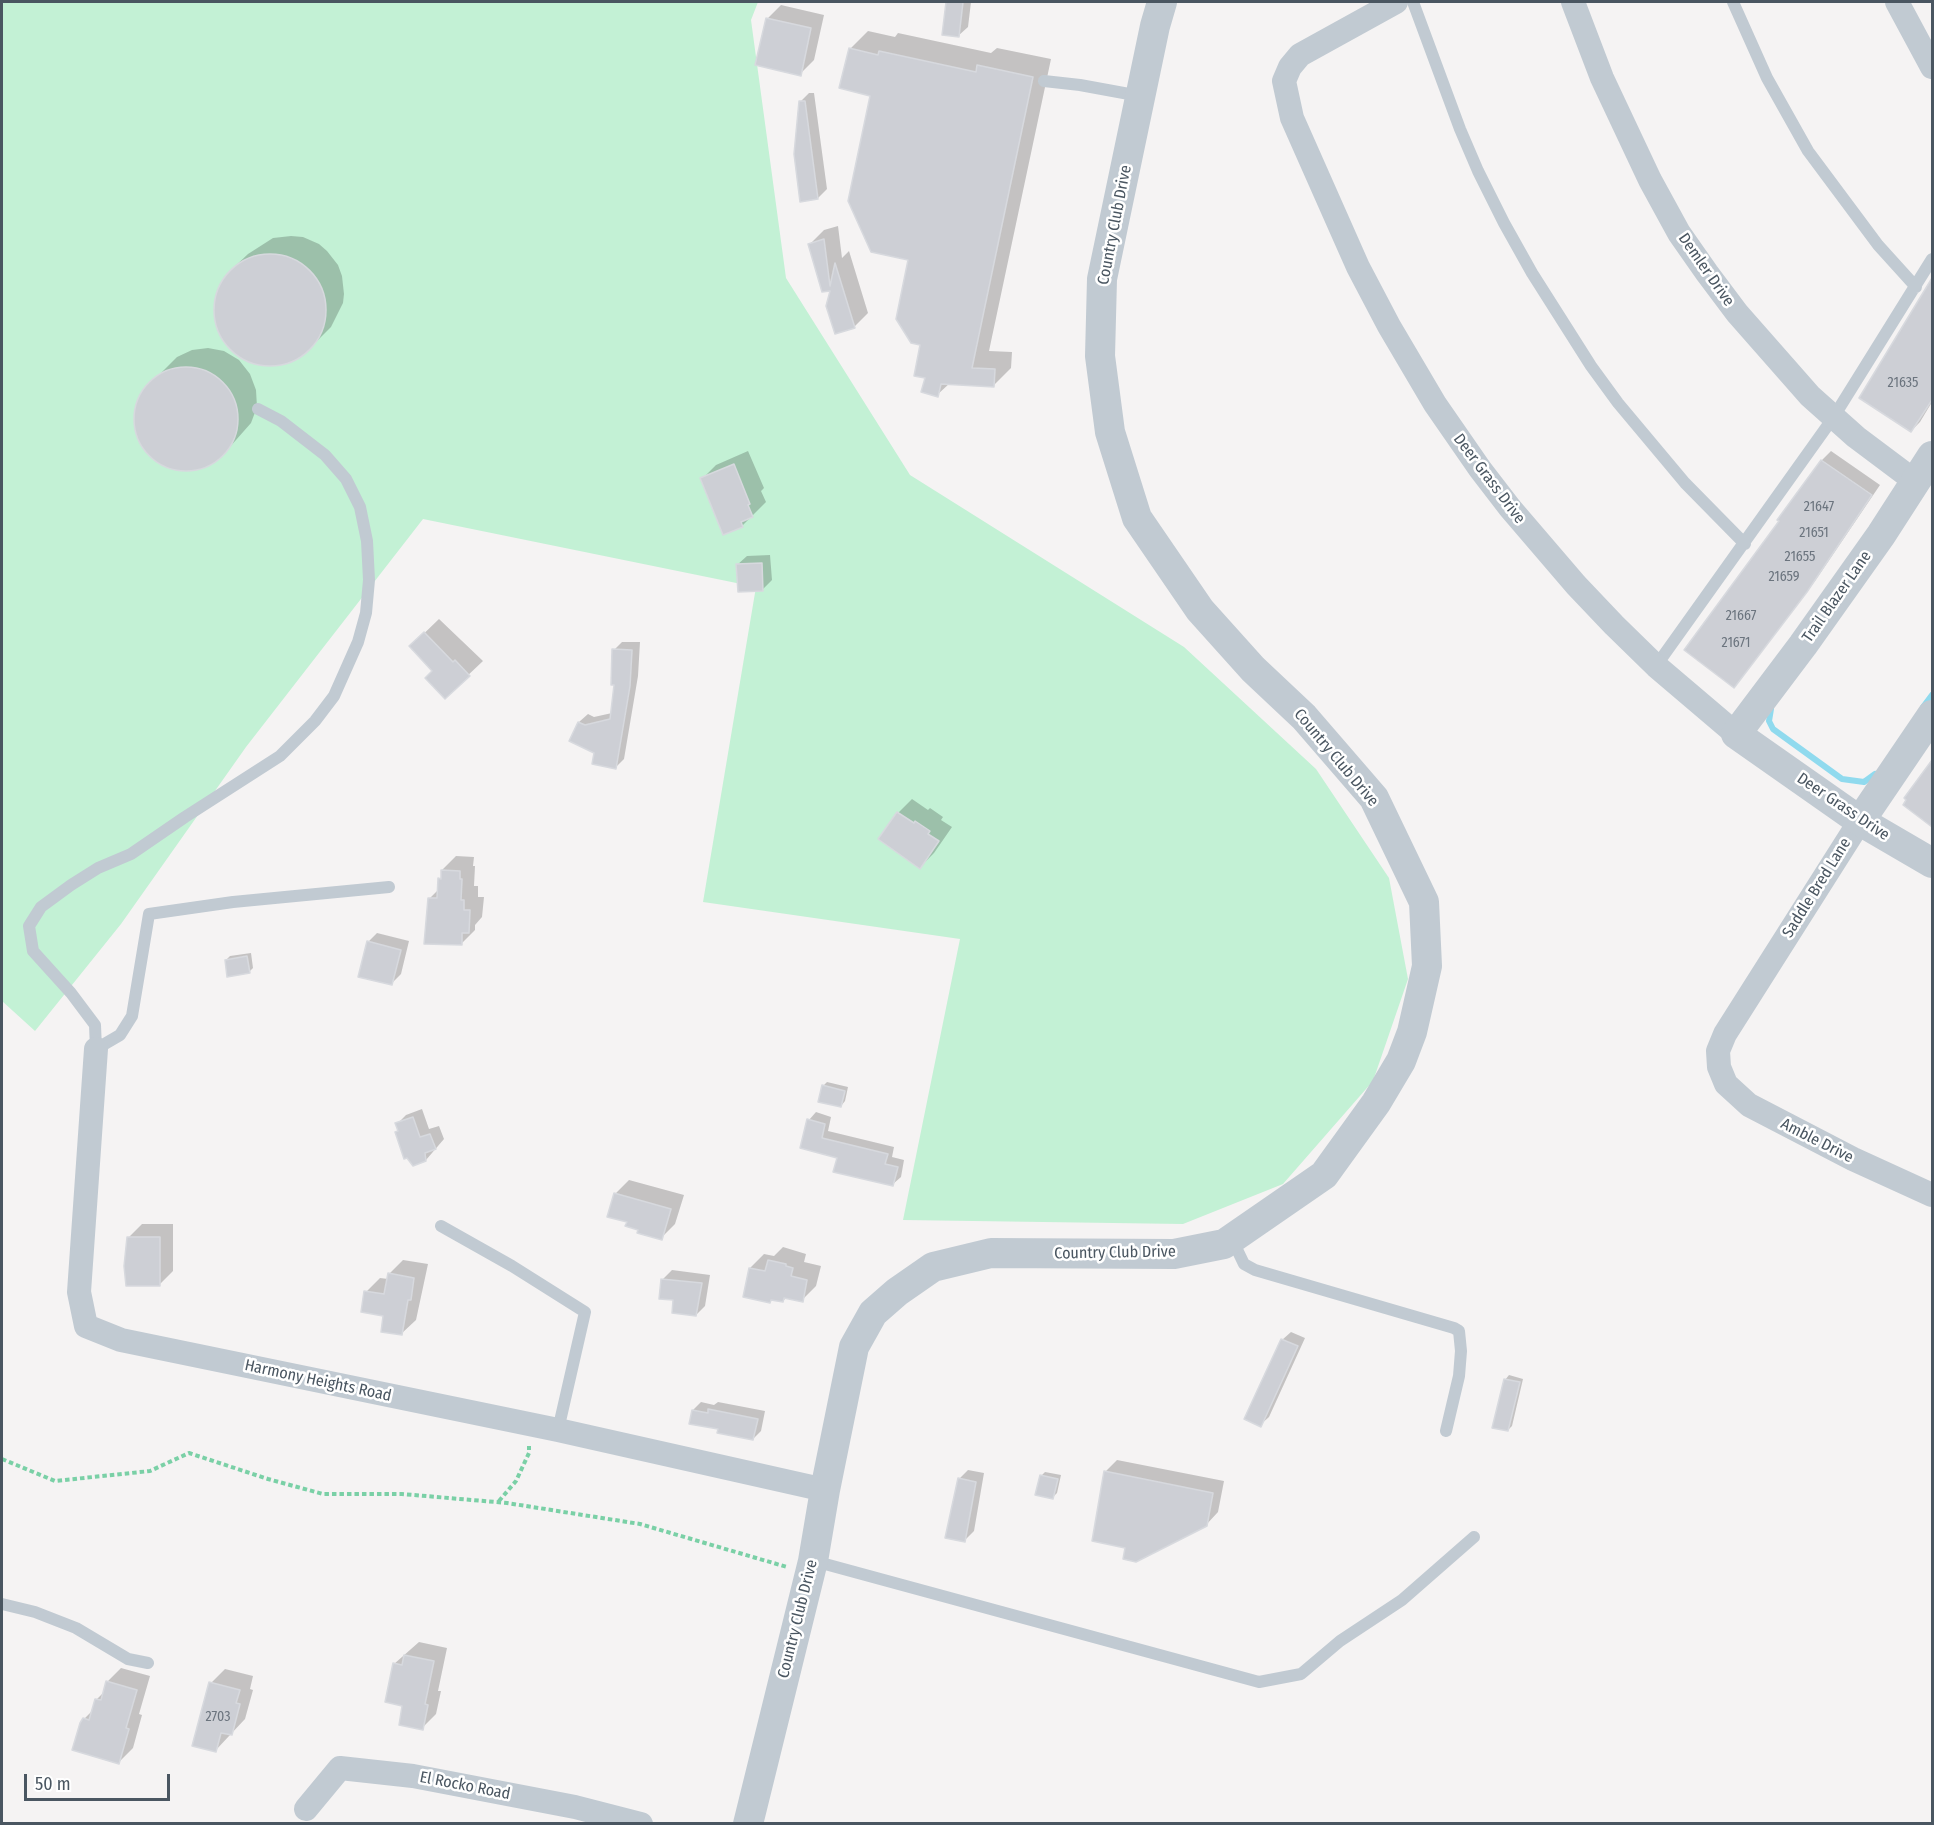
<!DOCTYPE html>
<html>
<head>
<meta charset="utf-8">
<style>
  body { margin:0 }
  #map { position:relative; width:1934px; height:1825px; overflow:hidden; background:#f5f3f3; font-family:"Fira Sans Condensed",sans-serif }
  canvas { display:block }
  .frame { position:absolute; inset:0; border:3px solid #4a5661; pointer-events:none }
  .scale { position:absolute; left:24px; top:1774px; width:146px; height:27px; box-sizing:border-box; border:3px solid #4a5661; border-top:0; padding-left:8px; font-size:18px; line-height:21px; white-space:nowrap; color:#4a5661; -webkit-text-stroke:4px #fff; paint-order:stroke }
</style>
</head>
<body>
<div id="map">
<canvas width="1934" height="1825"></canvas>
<div class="frame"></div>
<div class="scale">50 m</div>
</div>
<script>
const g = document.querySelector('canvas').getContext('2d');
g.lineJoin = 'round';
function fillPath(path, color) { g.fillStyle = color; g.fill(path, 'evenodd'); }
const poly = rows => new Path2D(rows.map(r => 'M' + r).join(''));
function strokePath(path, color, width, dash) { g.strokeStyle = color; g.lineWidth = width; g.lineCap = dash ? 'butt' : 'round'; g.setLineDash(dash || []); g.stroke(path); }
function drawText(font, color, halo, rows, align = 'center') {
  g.font = font + ' "Fira Sans Condensed",sans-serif'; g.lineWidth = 5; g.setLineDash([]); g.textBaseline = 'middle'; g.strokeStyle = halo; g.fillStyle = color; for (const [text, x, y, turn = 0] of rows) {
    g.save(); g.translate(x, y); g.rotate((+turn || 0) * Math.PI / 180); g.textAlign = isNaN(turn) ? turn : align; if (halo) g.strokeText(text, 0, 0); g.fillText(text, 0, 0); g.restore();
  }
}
const green = poly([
  [2,2,758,2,751,20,786,278,910,475,1184,647,1316,769,1389,878,1408,979,1373,1081,1283,1184,1183,1224,903,1220,960,939,703,902,756,587,423,519,246,747,121,924,35,1031,2,1001]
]);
const shadow = poly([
  [947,2,971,2,968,27,958,36,943,34],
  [781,5,824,15,814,60,800,74,767,19],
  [868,31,895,37,898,33,991,53,997,48,1051,59,989,351,1012,352,1011,368,993,386,950,383,937,395,927,376,910,259,871,95,850,49],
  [809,93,814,93,827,189,818,198,800,102],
  [838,226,842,258,849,251,868,313,854,327,831,289,823,290,810,244,824,230],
  [291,236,303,237,319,244,327,251,338,265,342,276,344,294,343,303,331,327,311,347,286,363,256,363,232,350,221,336,216,324,216,298,228,273,248,254,273,238],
  [1932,284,1932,402,1920,422,1911,431,1861,398],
  [208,348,224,351,239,360,250,374,256,390,257,407,251,423,221,457,206,466,190,470,172,468,158,461,146,449,138,435,135,419,138,403,146,388,177,357,192,350],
  [748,451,764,488,761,491,766,502,742,526,724,533,702,479,716,465],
  [1831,451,1880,485,1815,581,1742,677,1781,521,1779,520,1822,460],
  [770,555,772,580,763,589,737,565,747,556],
  [439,619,483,661,445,697,434,671,411,646],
  [622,642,640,642,638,676,624,759,616,767,595,752,571,740,579,722,588,714,594,717,612,713,616,684,614,650],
  [1932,764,1932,824,1905,804,1908,800,1906,798],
  [912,799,928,810,930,808,943,817,941,820,952,827,934,853,920,867,898,813],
  [456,856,474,857,473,866,475,866,474,886,478,886,478,897,484,897,482,917,475,925,475,930,461,944,429,899,439,889,442,870],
  [377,933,409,941,401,974,392,983,368,942],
  [251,953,253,968,249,972,226,960,230,956],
  [827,1082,848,1087,845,1101,841,1106,823,1086],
  [422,1109,429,1129,439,1126,444,1139,426,1160,396,1133,399,1130,397,1124,406,1115],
  [816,1112,831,1117,828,1131,894,1147,892,1157,904,1160,901,1177,893,1184,838,1157,802,1147,809,1120],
  [629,1180,684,1195,675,1224,661,1238,628,1221,615,1194],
  [142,1224,173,1224,173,1271,159,1285,128,1238],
  [783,1247,806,1254,804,1262,821,1266,816,1286,802,1300,787,1297,783,1301,750,1268,764,1254,774,1256],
  [403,1260,428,1264,416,1320,401,1334,366,1292,380,1278,388,1279,389,1274],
  [672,1270,710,1275,705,1306,696,1315,675,1299,663,1279],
  [1291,1332,1305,1338,1269,1417,1260,1425,1282,1340],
  [1509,1375,1523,1379,1512,1426,1508,1430,1505,1380],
  [701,1402,714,1405,718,1402,765,1411,761,1431,753,1439,719,1428,691,1423,693,1410],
  [1117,1460,1224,1481,1218,1512,1206,1525,1126,1547,1105,1472],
  [968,1470,984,1473,974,1531,965,1540,959,1479],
  [1045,1472,1061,1475,1057,1493,1053,1497,1041,1476],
  [419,1642,447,1648,438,1691,441,1691,436,1714,422,1728,404,1705,394,1664],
  [121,1668,150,1676,139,1714,142,1715,133,1748,119,1762,84,1719,94,1709,96,1700,105,1691,107,1682],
  [225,1669,253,1676,250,1689,253,1690,245,1719,215,1751,211,1683]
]);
const stream = poly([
  [1923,707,1932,695],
  [1771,709,1769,721,1773,729,1842,779,1864,782,1875,774]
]);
const building = poly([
  [946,2,963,2,959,37,942,35,946,2],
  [766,18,811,28,801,76,755,65,766,18],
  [849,48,878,55,879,51,976,72,977,65,1033,77,972,368,995,369,994,387,941,384,938,397,921,392,925,378,914,376,920,345,911,343,896,319,908,260,871,252,848,201,870,96,839,88,849,48],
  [799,101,805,101,818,199,800,202,794,154,799,101],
  [824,239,830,286,835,263,855,328,835,334,826,306,830,291,822,292,808,244,824,239],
  '214 310a56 56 0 1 1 112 0a56 56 0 1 1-112 0Z',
  [1932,278,1932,400,1911,432,1859,398,1932,278],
  '134 419a52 52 0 1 1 104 0a52 52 0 1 1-104 0Z',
  [1821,460,1872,495,1807,592,1734,688,1684,650,1779,521,1777,520,1821,460],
  [734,464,750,504,748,505,753,517,741,522,743,527,723,535,700,478,734,464],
  [762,563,763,591,738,592,736,564,762,563],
  [424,632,453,662,455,660,470,676,445,699,425,678,432,671,409,646,424,632],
  [612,649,632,650,630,686,616,769,592,764,594,753,569,741,578,722,585,725,610,719,614,685,611,685,612,649],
  [1932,760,1932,827,1903,805,1906,800,1904,798,1932,760],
  [897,812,914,823,915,821,930,831,928,834,939,841,920,869,878,839,897,812],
  [441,870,460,871,460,879,462,879,461,900,464,900,464,910,470,910,469,933,462,933,462,945,424,944,428,898,437,898,438,878,441,879,441,870],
  [367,941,401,950,392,985,358,977,367,941],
  [247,956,250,973,227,977,225,960,247,956],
  [822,1085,845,1091,841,1107,818,1102,822,1085],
  [413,1117,420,1137,430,1134,436,1149,425,1153,426,1161,413,1166,407,1158,404,1159,395,1132,398,1131,395,1123,413,1117],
  [807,1119,825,1124,822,1138,888,1154,885,1164,898,1167,893,1186,833,1172,837,1158,800,1148,807,1119],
  [614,1193,671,1209,662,1240,637,1233,638,1230,625,1226,627,1222,607,1217,614,1193],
  [127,1237,160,1237,160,1286,126,1286,124,1266,127,1237],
  [768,1260,786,1264,786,1266,793,1268,791,1276,807,1280,803,1302,784,1298,783,1302,771,1300,770,1303,743,1297,749,1268,765,1271,768,1260],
  [388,1273,414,1278,411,1300,408,1300,402,1335,381,1332,383,1316,361,1312,364,1291,384,1294,388,1273],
  [661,1279,702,1283,696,1316,672,1313,673,1300,659,1299,661,1279],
  [1281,1339,1298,1346,1261,1427,1244,1419,1281,1339],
  [1504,1379,1520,1382,1508,1431,1492,1428,1504,1379],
  [708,1409,758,1419,753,1440,717,1433,718,1429,689,1424,692,1410,708,1413,708,1409],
  [1104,1471,1213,1493,1207,1526,1136,1562,1123,1559,1125,1548,1092,1541,1104,1471],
  [1040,1475,1058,1479,1053,1499,1035,1495,1040,1475],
  [958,1478,976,1482,965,1542,945,1538,958,1478],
  [404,1655,434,1661,425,1704,428,1705,423,1730,399,1725,402,1706,385,1702,393,1663,402,1665,404,1655],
  [106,1681,137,1690,126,1728,129,1729,119,1764,72,1750,80,1723,83,1718,89,1720,95,1699,101,1700,106,1681],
  [209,1682,240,1690,236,1703,240,1704,232,1735,221,1733,216,1752,192,1746,209,1682]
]);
const path = poly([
  [2,1459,55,1481,150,1471,189,1453,268,1479,323,1494,402,1494,507,1503,640,1524,787,1567],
  [499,1501,516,1481,529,1453,529,1446]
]);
const service = poly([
  [1413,2,1460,129,1478,171,1504,223,1532,273,1591,366,1618,403,1685,483,1745,544],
  [1733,2,1767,78,1808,151,1878,245,1916,287],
  [1044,81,1080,85,1140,96],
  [258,409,281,421,325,455,346,479,360,507,367,541,369,580,366,613,358,642,334,696,315,721,280,756,185,817,131,854,98,868,71,885,41,907,29,926,33,951,71,993,95,1025,96,1049,120,1035,132,1016,149,914,233,902,389,887],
  [1656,666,1833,418,1932,259],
  [441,1226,512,1266,585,1312,558,1430],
  [1232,1239,1244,1264,1255,1270,1454,1328,1459,1331,1461,1351,1459,1376,1446,1431],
  [814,1561,1259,1682,1301,1674,1340,1641,1402,1600,1474,1537],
  [2,1604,35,1612,76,1628,128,1659,148,1663]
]);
const minor = poly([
  [1396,2,1300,55,1290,67,1284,81,1292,118,1358,267,1389,326,1435,404,1480,469,1510,508,1576,585,1614,625,1656,666,1736,734],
  [1573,2,1602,78,1650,180,1679,233,1707,273,1737,313,1810,396,1856,437,1916,482],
  [1897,2,1932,67],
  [1860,821,1725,1034,1718,1051,1719,1067,1726,1084,1749,1105,1853,1159,1932,1195],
  [96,1049,79,1292,86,1326,121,1340,558,1430,825,1490],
  [306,1809,340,1768,413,1776,575,1807,641,1824]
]);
const tertiary = poly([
  [1932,456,1881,535,1803,645,1736,734,1860,821,1932,863],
  [1860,821,1932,715],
  [748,1824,813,1561,825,1490,854,1347,873,1313,897,1292,933,1267,991,1253,1174,1254,1224,1244,1324,1175,1376,1103,1401,1061,1412,1032,1427,966,1424,902,1374,798,1304,717,1253,669,1200,610,1137,518,1110,432,1100,356,1102,279,1155,26,1162,2]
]);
const numberNames = [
  ["21635",1903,383],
  ["21647",1819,507],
  ["21651",1814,533],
  ["21655",1800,557],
  ["21659",1784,577],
  ["21667",1741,616],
  ["21671",1736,643],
  ["2703",218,1717]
];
const streetNames = [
  ["Country Club Drive",1115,225,-79],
  ["Demler Drive",1706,270,55],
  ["Deer Grass Drive",1489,479,53],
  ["Trail Blazer Lane",1837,597,-55],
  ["Country Club Drive",1336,758,50],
  ["Deer Grass Drive",1843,807,34],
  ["Saddle Bred Lane",1817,888,-58],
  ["Amble Drive",1817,1141,27],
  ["Country Club Drive",1115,1253,-1],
  ["Harmony Heights Road",318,1381,12],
  ["Country Club Drive",798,1619,-76],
  ["El Rocko Road",465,1786,11]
];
fillPath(green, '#c3f1d5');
fillPath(shadow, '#0003');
strokePath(stream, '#90daee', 6);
fillPath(building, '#cdcfd5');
strokePath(building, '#d7d9de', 1.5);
strokePath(path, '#7ad0a6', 4, [4.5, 3]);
strokePath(service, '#c1cad2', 12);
strokePath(minor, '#c1cad2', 24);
strokePath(tertiary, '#c1cad2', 30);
drawText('14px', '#6b747e', null, numberNames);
drawText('16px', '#4a5661', '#fff', streetNames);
</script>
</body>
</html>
